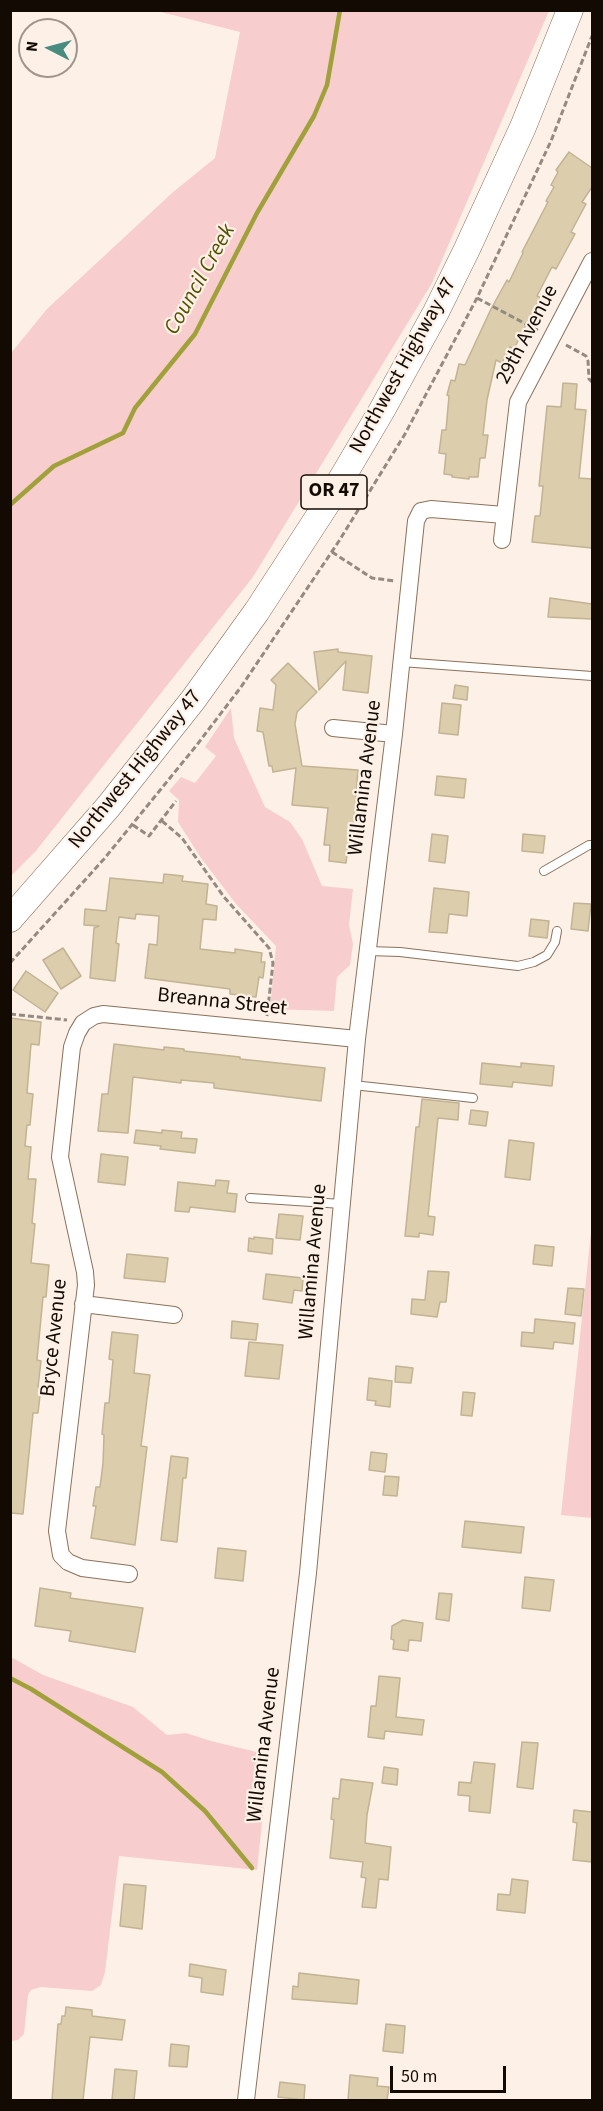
<!DOCTYPE html>
<html>
<head>
<meta charset="utf-8">
<style>
  body { margin:0 }
  #map { position:relative; width:603px; height:2111px; overflow:hidden; background:#fdf1e7; font-family:"Source Sans 3",sans-serif }
  canvas { display:block }
  .frame { position:absolute; inset:0; border:12px solid #130a03; pointer-events:none }
  .north { position:absolute; left:18px; top:18px; width:60px; height:60px; box-sizing:border-box; background:#fdf1e7; border:2px solid #9f958c; border-radius:50%; rotate:276deg; font-size:16px; font-weight:700; line-height:24px; text-align:center; color:#130a03 }
  .north::after { content:''; display:block; margin:auto; width:21px; height:27px; background:#488c80; clip-path:polygon(50% 0,100% 100%,50% 72%,0 100%) }
  .scale { position:absolute; left:390px; top:2066px; width:116px; height:27px; box-sizing:border-box; border:3px solid #130a03; border-top:0; padding-left:8px; font-size:18px; line-height:21px; white-space:nowrap; color:#130a03; -webkit-text-stroke:4px #fdf1e7; paint-order:stroke }
</style>
</head>
<body>
<div id="map">
<canvas width="603" height="2111"></canvas>
<div class="frame"></div>
<div class="north">N</div>
<div class="scale">50 m</div>
</div>
<script>
const g = document.querySelector('canvas').getContext('2d');
g.lineJoin = 'round';
function fillPath(path, color) { g.fillStyle = color; g.fill(path, 'evenodd'); }
const poly = rows => new Path2D(rows.map(r => 'M' + r).join(''));
function strokePath(path, color, width, dash) { g.strokeStyle = color; g.lineWidth = width; g.lineCap = dash ? 'butt' : 'round'; g.setLineDash(dash || []); g.stroke(path); }
function drawText(font, color, halo, rows, align = 'center') {
  g.font = font + ' "Source Sans 3",sans-serif'; g.lineWidth = 4.5; g.setLineDash([]); g.textBaseline = 'middle'; g.strokeStyle = halo; g.fillStyle = color; for (const [text, x, y, turn = 0] of rows) {
    g.save(); g.translate(x, y); g.rotate((+turn || 0) * Math.PI / 180); g.textAlign = isNaN(turn) ? turn : align; if (halo) g.strokeText(text, 0, 0); g.fillText(text, 0, 0); g.restore();
  }
}
const green = poly([
  [157,11,549,11,432,283,253,577,35,852,11,876,11,353,47,309,172,193,215,158,240,32],
  [231,708,234,738,265,807,290,822,302,839,322,886,353,889,349,925,353,944,350,965,337,977,334,1011,270,1009,276,946,236,904,201,858,178,822,179,800,169,791,181,777,195,783,216,756,205,747],
  [592,1223,592,1518,561,1515],
  [11,1657,43,1675,133,1707,167,1735,186,1733,211,1741,269,1755,257,1870,119,1856,105,1972,101,1985,92,1991,41,1987,31,1990,28,1995,24,2034,18,2040,11,2041]
]);
const stream = poly([
  [10,505,54,466,123,433,135,408,195,334,257,213,314,116,327,85,340,10],
  [10,1678,31,1689,162,1772,205,1811,252,1868]
]);
const building = poly([
  [569,152,592,168,592,187,582,202,586,204,571,232,575,234,556,269,552,267,537,296,540,297,514,349,510,347,502,363,496,360,487,400,483,435,488,435,485,458,480,458,478,477,469,477,469,479,452,477,452,475,444,474,446,454,439,453,442,430,446,430,449,396,447,395,451,380,455,381,459,364,465,365,491,309,507,280,509,282,523,253,522,252,548,202,546,201,554,187,551,185,558,172,556,170,569,152],
  [563,383,577,384,575,409,586,410,579,478,592,479,592,548,532,542,535,516,540,516,543,486,539,486,547,406,561,407,563,383],
  [550,598,592,604,592,619,548,617,550,598],
  [338,649,338,652,372,656,368,693,343,690,346,661,319,690,314,652,338,649],
  [288,663,317,692,297,712,295,724,302,766,358,770,352,847,348,847,346,863,329,861,330,845,324,845,328,808,292,805,296,768,273,772,272,766,269,766,263,732,257,731,260,708,273,710,276,685,271,680,288,663],
  [455,685,468,687,467,700,453,698,455,685],
  [442,703,461,705,458,735,439,733,442,703],
  [437,776,466,779,464,798,435,795,437,776],
  [432,834,448,836,445,863,429,861,432,834],
  [523,834,545,836,543,853,522,851,523,834],
  [164,874,183,876,182,881,208,884,206,904,217,906,216,920,203,919,200,949,235,953,235,949,262,953,261,962,265,962,263,978,259,977,256,997,230,994,230,989,145,978,149,944,157,945,159,916,136,914,135,919,119,917,116,943,119,944,115,981,90,978,94,928,99,926,84,925,85,909,106,911,110,878,163,883,164,874],
  [434,888,469,892,467,916,449,914,447,933,429,932,434,888],
  [574,903,591,904,588,931,571,929,574,903],
  [531,919,549,921,547,938,529,936,531,919],
  [63,948,81,976,61,989,43,960,63,948],
  [26,971,58,993,45,1012,13,990,26,971],
  [10,1018,41,1022,39,1045,31,1044,27,1093,33,1094,30,1125,27,1125,25,1146,31,1147,28,1179,36,1179,32,1223,35,1224,31,1263,49,1265,46,1297,43,1297,37,1360,41,1361,38,1387,41,1387,38,1413,33,1413,23,1514,10,1513,10,1018],
  [114,1044,164,1050,164,1047,184,1049,184,1051,240,1057,240,1059,325,1068,321,1101,214,1088,214,1083,181,1080,181,1083,133,1077,128,1133,98,1131,102,1094,108,1094,114,1044],
  [482,1063,521,1067,521,1063,554,1066,552,1086,513,1082,512,1087,480,1084,482,1063],
  [422,1099,459,1103,458,1120,438,1118,428,1216,435,1217,433,1235,419,1233,419,1237,405,1236,416,1127,419,1127,422,1099],
  [471,1110,488,1112,486,1126,469,1124,471,1110],
  [136,1130,162,1133,162,1130,182,1132,181,1138,197,1139,195,1153,160,1149,161,1146,134,1143,136,1130],
  [509,1140,534,1143,530,1180,505,1177,509,1140],
  [101,1154,128,1157,125,1185,98,1182,101,1154],
  [216,1180,229,1181,227,1193,237,1194,235,1212,190,1207,189,1212,175,1211,178,1182,215,1186,216,1180],
  [279,1214,303,1216,300,1240,276,1238,279,1214],
  [254,1237,273,1239,272,1254,248,1251,249,1238,254,1239,254,1237],
  [535,1245,554,1247,552,1266,533,1264,535,1245],
  [127,1254,168,1258,165,1282,124,1278,127,1254],
  [428,1271,449,1272,446,1302,440,1302,437,1317,411,1314,412,1299,425,1300,428,1271],
  [266,1274,303,1278,302,1291,294,1290,292,1303,263,1299,266,1274],
  [568,1288,584,1289,581,1316,565,1314,568,1288],
  [535,1319,575,1323,573,1344,554,1342,553,1349,521,1346,522,1332,534,1333,535,1319],
  [232,1321,258,1324,256,1340,231,1338,232,1321],
  [112,1332,138,1335,134,1373,150,1375,141,1446,147,1447,135,1545,91,1538,96,1506,93,1506,96,1487,100,1487,103,1463,104,1435,102,1434,105,1403,109,1403,113,1360,109,1359,112,1332],
  [249,1342,283,1345,279,1379,245,1376,249,1342],
  [396,1366,413,1368,411,1383,395,1382,396,1366],
  [369,1378,392,1381,390,1407,375,1405,376,1401,367,1400,369,1378],
  [463,1392,475,1393,472,1416,461,1415,463,1392],
  [371,1452,387,1454,385,1472,369,1470,371,1452],
  [171,1456,188,1458,186,1478,183,1478,177,1542,161,1540,171,1456],
  [385,1476,399,1477,397,1496,383,1495,385,1476],
  [465,1521,524,1527,521,1553,462,1547,465,1521],
  [218,1548,246,1551,243,1581,215,1578,218,1548],
  [525,1577,554,1580,550,1611,522,1608,525,1577],
  [40,1588,71,1593,70,1598,143,1608,135,1652,69,1641,71,1631,35,1626,40,1588],
  [439,1593,452,1594,449,1621,436,1619,439,1593],
  [403,1620,423,1623,421,1641,409,1640,408,1651,393,1649,394,1640,391,1639,392,1626,403,1620],
  [379,1676,400,1678,396,1717,424,1720,422,1735,385,1731,384,1739,368,1737,371,1706,376,1706,379,1676],
  [522,1742,538,1743,533,1789,517,1787,522,1742],
  [474,1762,495,1764,490,1813,469,1811,470,1796,458,1795,459,1782,471,1783,474,1762],
  [384,1767,398,1769,397,1785,382,1783,384,1767],
  [341,1779,373,1783,367,1815,365,1843,391,1847,388,1880,379,1879,376,1908,362,1907,366,1878,361,1877,363,1862,330,1858,334,1820,331,1819,333,1798,339,1799,341,1779],
  [574,1810,592,1812,592,1862,573,1860,577,1823,573,1822,574,1810],
  [512,1879,528,1881,525,1913,497,1910,498,1894,510,1895,512,1879],
  [124,1884,146,1886,142,1929,120,1926,124,1884],
  [190,1964,226,1970,223,1995,201,1992,202,1978,189,1976,190,1964],
  [299,1973,359,1980,357,2004,292,1999,293,1986,298,1987,299,1973],
  [66,2007,92,2010,92,2016,125,2020,122,2040,90,2037,83,2100,52,2100,58,2024,61,2024,62,2016,65,2016,66,2007],
  [386,2024,405,2026,403,2053,383,2051,386,2024],
  [171,2044,189,2046,187,2067,169,2066,171,2044],
  [115,2069,137,2071,134,2100,112,2100,115,2069],
  [350,2075,378,2078,377,2086,389,2087,387,2100,348,2100,350,2075],
  [280,2082,305,2085,304,2100,278,2097,280,2082]
]);
const path = poly([
  [477,298,539,331],
  [566,345,586,356,588,361,589,379,592,382],
  [332,552,372,578,396,581],
  [162,821,182,838,224,897,269,948,273,963,267,1016],
  [133,825,149,836,176,801],
  [10,963,104,859,196,746,241,687,339,541,405,434,477,298,551,141,592,36],
  [10,1014,67,1020]
]);
const lane = poly([
  [401,662,592,676],
  [544,871,589,845,592,845],
  [368,951,400,952,518,966,534,962,547,955,555,942,557,931],
  [353,1085,473,1098],
  [250,1198,342,1204]
]);
const street = poly([
  [502,540,518,402,592,261],
  [333,728,394,734],
  [83,1304,174,1315],
  [129,1574,82,1568,68,1562,61,1555,57,1531,86,1285,85,1272,60,1157,72,1047,77,1033,83,1023,94,1016,103,1014,357,1039],
  [246,2100,308,1573,357,1039,394,734,416,521,421,511,431,509,504,515]
]);
const primary = poly([
  [10,919,108,807,193,700,257,611,326,505,382,410,436,312,467,249,523,127,570,10]
]);
const shields = [
  [334,492,66]
];
const shieldNames = [
  ["OR 47",334,492]
];
const streetNames = [
  ["29th Avenue",528,335,-62],
  ["Northwest Highway 47",404,366,-61],
  ["Northwest Highway 47",136,770,-51],
  ["Willamina Avenue",366,778,-83],
  ["Breanna Street",222,1003,6],
  ["Willamina Avenue",314,1262,-85],
  ["Bryce Avenue",55,1338,-84],
  ["Willamina Avenue",265,1745,-83]
];
const waterNames = [
  ["Council Creek",201,280,-61]
];
fillPath(green, '#f7cdce');
strokePath(stream, '#a0a13a', 4.5);
fillPath(building, '#dccdac');
strokePath(building, '#c1b393', 1.5);
strokePath(lane, '#8b715b', 10);
strokePath(street, '#8b715b', 18);
strokePath(primary, '#8b715b', 27);
strokePath(path, '#958a82', 3, [6, 3]);
strokePath(lane, '#fff', 8);
strokePath(street, '#fff', 16);
strokePath(primary, '#fff', 26);
for (const [x, y, w] of shields) { const box = new Path2D(); box.roundRect(x - w / 2, y - 17, w, 34, 4.5); g.fillStyle = '#fdf1e7'; g.fill(box); strokePath(box, '#130a03', 1.5); }
drawText('bold 20px', '#130a03', null, shieldNames);
drawText('21px', '#130a03', '#fdf1e7', streetNames);
drawText('italic 22px', '#515100', '#fdf1e7', waterNames);
</script>
</body>
</html>
